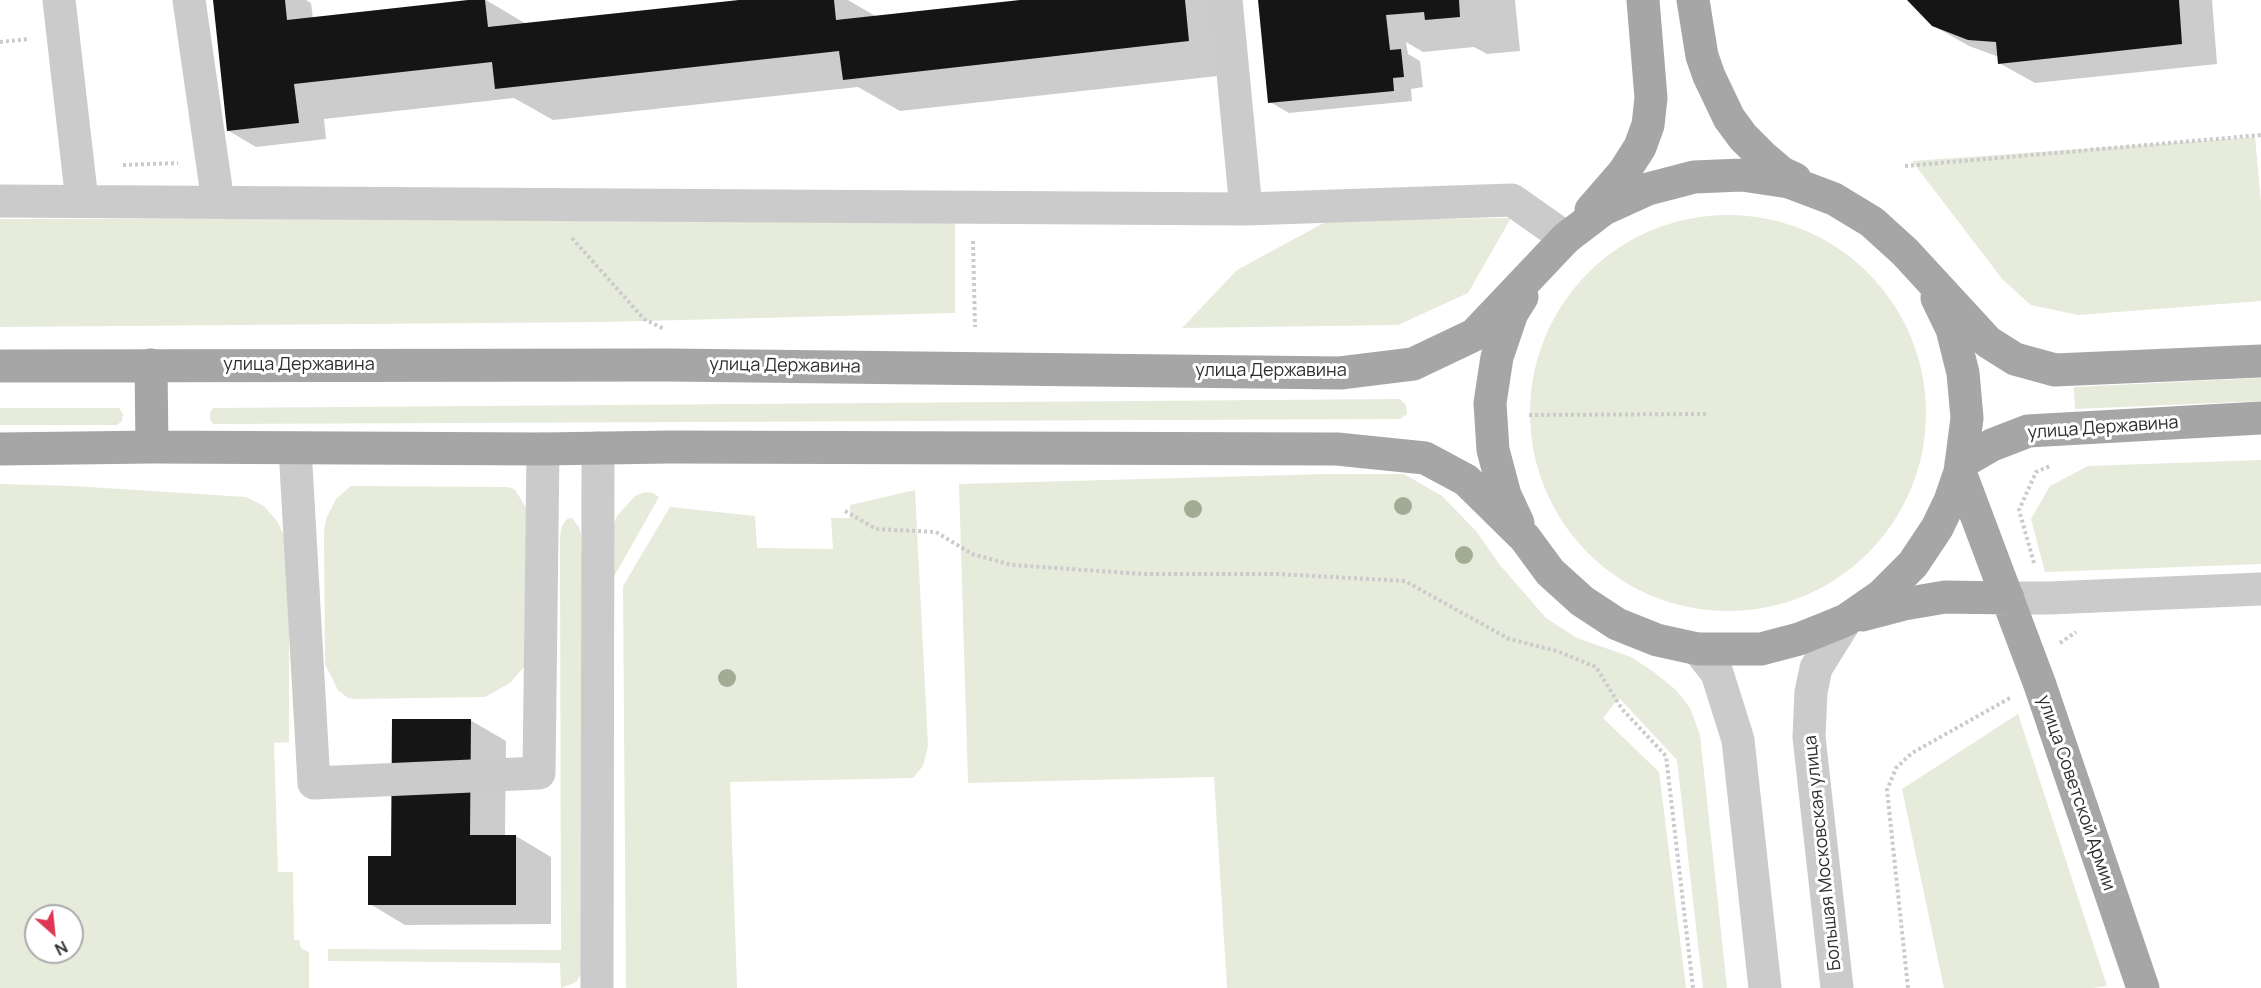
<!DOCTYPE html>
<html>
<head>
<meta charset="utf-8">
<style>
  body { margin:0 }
  #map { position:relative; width:2261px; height:988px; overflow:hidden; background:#fff; font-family:Manrope,sans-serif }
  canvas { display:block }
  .north { position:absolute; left:24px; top:904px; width:60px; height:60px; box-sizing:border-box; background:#fff; border:2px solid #ababab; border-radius:50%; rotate:153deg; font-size:16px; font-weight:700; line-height:24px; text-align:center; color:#2e2e2e }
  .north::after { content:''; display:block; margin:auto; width:21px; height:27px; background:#df3655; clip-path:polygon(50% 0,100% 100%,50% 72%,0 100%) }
</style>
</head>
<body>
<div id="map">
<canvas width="2261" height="988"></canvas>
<div class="north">N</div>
</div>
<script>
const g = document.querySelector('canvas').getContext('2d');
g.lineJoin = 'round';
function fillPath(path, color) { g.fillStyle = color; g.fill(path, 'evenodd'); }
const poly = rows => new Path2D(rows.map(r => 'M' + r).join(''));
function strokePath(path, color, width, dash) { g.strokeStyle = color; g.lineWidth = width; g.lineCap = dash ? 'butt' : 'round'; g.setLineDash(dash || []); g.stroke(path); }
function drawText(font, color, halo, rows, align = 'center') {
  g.font = font + ' Manrope,sans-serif'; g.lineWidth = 6; g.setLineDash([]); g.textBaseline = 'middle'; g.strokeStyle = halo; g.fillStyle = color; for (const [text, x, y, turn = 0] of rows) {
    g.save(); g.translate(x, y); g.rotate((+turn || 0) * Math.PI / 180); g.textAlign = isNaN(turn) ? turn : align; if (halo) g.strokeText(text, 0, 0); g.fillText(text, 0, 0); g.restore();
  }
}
const green = poly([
  [2255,137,2261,203,2261,301,2078,315,2031,305,2003,280,1912,161],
  '1530 413a198 198 0 1 1 396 0a198 198 0 1 1-396 0Z',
  [955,218,955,313,604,322,0,327,0,219],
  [1511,218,1468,293,1398,325,1182,328,1237,270,1329,220],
  [2261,378,2261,401,2075,409,2074,387],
  [1400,399,1406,405,1407,414,1400,419,213,424,210,420,210,412,213,408],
  [0,408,119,408,123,414,122,421,117,425,0,425],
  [2261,460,2261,564,2045,572,2031,519,2050,486,2088,466],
  [1327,474,1404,474,1442,496,1477,532,1499,564,1546,618,1577,638,1631,657,1654,672,1676,690,1690,708,1700,735,1727,988,1703,988,1677,760,1619,698,1603,718,1659,772,1686,988,1227,988,1214,777,968,783,959,484],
  [0,484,73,486,246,497,264,506,277,521,289,546,289,742,274,743,278,872,293,872,294,940,299,940,301,948,309,952,309,988,0,988],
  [36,916,72,916,72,952,36,952],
  [351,486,505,487,512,488,516,491,526,508,524,667,510,683,485,697,354,699,348,698,338,690,325,664,324,532,326,519,336,499],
  [915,490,928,746,923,766,913,778,730,782,737,988,626,988,623,586,670,507,755,516,757,548,833,549,831,518,850,518,850,505],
  [645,492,653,493,659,497,611,582,613,526,617,516,635,496],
  [572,518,579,527,581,535,583,972,576,982,561,988,560,963,328,961,328,949,561,950,560,536,562,526,567,519],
  [2018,714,2107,986,2092,988,1944,988,1902,789]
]);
const shadow = poly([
  [214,0,306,0,311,3,313,19,486,0,528,25,753,0,848,0,877,17,1033,0,1211,0,1245,73,900,111,858,87,553,120,514,98,324,119,326,139,256,147,229,131],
  [1260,0,1515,0,1520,51,1487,54,1474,47,1423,52,1406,42,1408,54,1420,61,1423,87,1411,89,1412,101,1289,113,1270,102],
  [1909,0,2212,0,2217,64,2035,83,1999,63,1999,57,1969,46,1932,25],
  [470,720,506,741,505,836,516,836,551,857,551,924,405,925,370,904,392,858]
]);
const building = poly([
  [213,0,285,0,287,20,468,0,485,0,488,27,739,0,834,0,836,20,1020,0,1185,0,1189,41,843,80,839,51,495,89,492,62,294,84,299,123,227,131],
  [1258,0,1459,0,1460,17,1425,20,1424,12,1386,15,1390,50,1401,49,1404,77,1393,78,1394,91,1268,103],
  [1907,0,2179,0,2182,44,1998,64,1996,42,1968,40,1932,26],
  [392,719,471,719,470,835,516,835,516,905,368,905,368,856,391,856]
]);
const path = poly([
  [0,42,29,39],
  [123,165,178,163],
  [1905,166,2261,135],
  [572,238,644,319,664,329],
  [973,241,975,327],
  [1529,415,1706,414],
  [845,511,876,529,936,532,972,554,1012,565,1143,574,1278,574,1405,581,1509,639,1557,651,1596,667,1622,709,1666,756,1693,988],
  [2034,563,2019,510,2036,472,2050,466],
  [2060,643,2076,632],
  [1908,988,1887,790,1896,768,1912,753,2010,698]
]);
const minor = poly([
  [59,0,82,201],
  [189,0,218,202],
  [1226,0,1246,209],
  [0,201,1246,209,1512,200,1566,238],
  [295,448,314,783,539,773,543,449],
  [2008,598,2050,598,2261,589],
  [1698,649,1717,673,1738,740,1765,988],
  [597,988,598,448],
  [1837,988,1809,737,1811,692,1816,668,1846,620]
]);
const major = poly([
  [1693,0,1702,56,1709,76,1729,118,1743,137,1762,156,1782,173,1795,179],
  [1591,210,1624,172,1640,147,1648,125,1651,98,1643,0],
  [151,365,152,447],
  [0,366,668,365,1340,373,1413,364,1474,335,1566,238,1604,209,1648,189,1694,177,1742,175,1789,182,1834,199,1872,222,1905,252,1988,342,2015,359,2055,370,2261,361],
  [0,449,152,447,543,449,669,447,1337,449,1425,458,1466,480,1525,538,1550,572,1582,601,1617,624,1657,640,1698,649,1761,649,1799,639,1829,627,1846,620,1882,595,1913,564,1937,528,1950,501,1960,472,1967,418,1963,373,1952,329,1937,298],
  [1961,463,1992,445,2028,431,2261,418],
  [1960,472,2040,685,2143,988],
  [1518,523,1505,495,1493,450,1490,403,1497,357,1512,313,1522,297],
  [1862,615,1904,604,1945,597,2008,598]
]);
const trees = [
  [1403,506],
  [1193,509],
  [1464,555],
  [727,678]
];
const streetNames = [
  ["улица Державина",299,365],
  ["улица Державина",785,366,1],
  ["улица Державина",1271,371],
  ["улица Державина",2103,428,-4],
  ["улица Советской Армии",2076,793,71],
  ["Большая Московская улица",1823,853,-96]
];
fillPath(green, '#e6ebdc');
fillPath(shadow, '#0003');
fillPath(building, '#151515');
strokePath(path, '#cbcbcb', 4, [3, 3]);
strokePath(minor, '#cbcbcb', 33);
strokePath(major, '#a6a6a6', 33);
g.fillStyle = '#a2ac94';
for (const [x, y] of trees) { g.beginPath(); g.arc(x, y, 9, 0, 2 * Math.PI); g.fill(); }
drawText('18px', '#2e2e2e', '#fff', streetNames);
</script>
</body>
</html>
